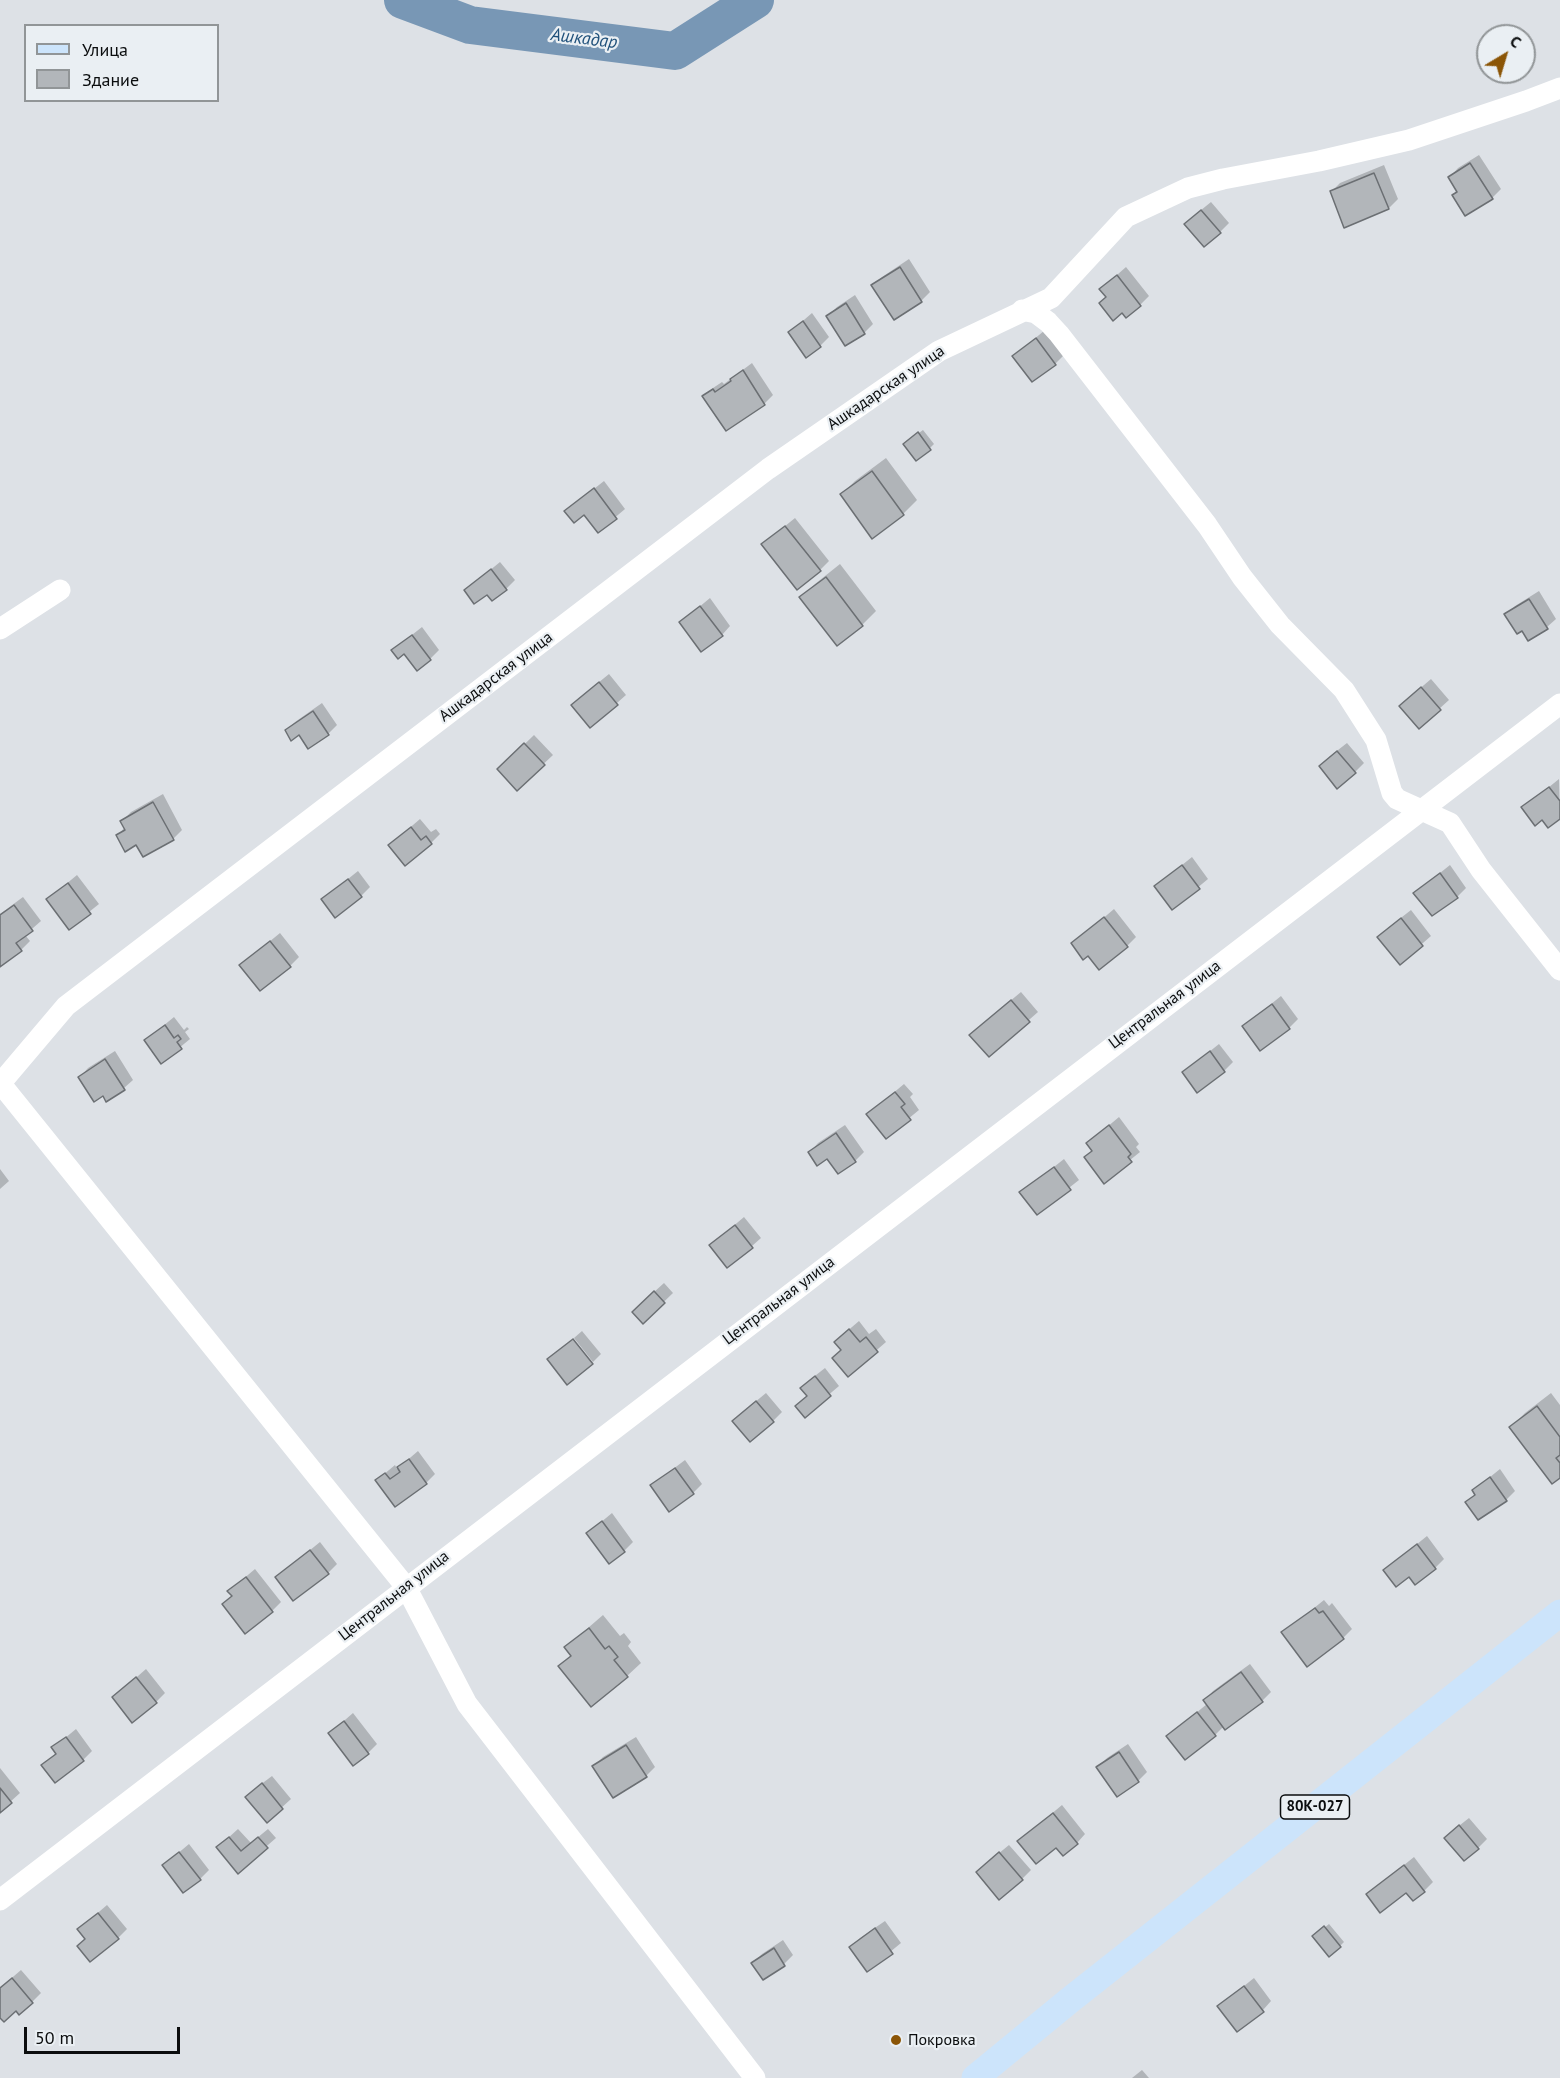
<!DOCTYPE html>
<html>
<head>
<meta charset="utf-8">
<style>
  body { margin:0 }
  #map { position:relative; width:1560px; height:2078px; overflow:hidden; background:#dde1e6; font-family:"PT Sans",sans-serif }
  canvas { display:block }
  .legend { position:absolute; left:24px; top:24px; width:195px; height:78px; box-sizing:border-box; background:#eaeff3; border:2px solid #919597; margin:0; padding:8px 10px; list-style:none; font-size:18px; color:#0b0d0e }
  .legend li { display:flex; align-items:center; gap:12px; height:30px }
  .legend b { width:30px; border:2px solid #919597 }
  .north { position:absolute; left:1476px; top:24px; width:60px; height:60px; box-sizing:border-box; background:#eaeff3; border:2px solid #919597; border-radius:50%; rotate:38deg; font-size:16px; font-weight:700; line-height:24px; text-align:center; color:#0b0d0e }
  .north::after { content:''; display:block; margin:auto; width:21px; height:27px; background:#8b5506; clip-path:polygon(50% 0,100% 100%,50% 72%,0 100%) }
  .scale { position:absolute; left:24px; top:2027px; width:156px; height:27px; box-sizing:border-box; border:3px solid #0b0d0e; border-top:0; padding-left:8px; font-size:18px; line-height:21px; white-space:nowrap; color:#0b0d0e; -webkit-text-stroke:4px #eaeff3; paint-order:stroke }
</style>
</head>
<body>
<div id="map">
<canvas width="1560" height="2078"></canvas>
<ul class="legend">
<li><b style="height:8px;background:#cce4fb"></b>Улица</li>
<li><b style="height:16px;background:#b2b6ba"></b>Здание</li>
</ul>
<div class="north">С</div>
<div class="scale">50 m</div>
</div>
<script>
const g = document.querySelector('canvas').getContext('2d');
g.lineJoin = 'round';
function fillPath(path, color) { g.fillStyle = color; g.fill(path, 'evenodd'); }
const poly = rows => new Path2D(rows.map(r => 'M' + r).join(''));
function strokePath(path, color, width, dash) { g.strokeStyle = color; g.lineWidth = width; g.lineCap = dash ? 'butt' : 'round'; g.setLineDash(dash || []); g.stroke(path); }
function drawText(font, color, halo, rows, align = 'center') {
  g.font = font + ' "PT Sans",sans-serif'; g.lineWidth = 4.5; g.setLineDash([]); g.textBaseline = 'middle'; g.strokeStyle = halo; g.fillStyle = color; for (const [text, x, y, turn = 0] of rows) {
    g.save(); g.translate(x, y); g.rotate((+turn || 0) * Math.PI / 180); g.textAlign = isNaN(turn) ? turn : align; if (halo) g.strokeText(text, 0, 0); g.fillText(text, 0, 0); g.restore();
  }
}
const shadow = poly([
  [1479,155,1501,189,1492,198,1450,177,1458,168],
  [1384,165,1398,199,1389,208,1345,226,1331,192,1340,183],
  [1211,202,1229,223,1220,232,1195,215],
  [909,259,930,292,921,301,873,286,882,277],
  [1126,267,1149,296,1140,305,1107,296,1101,289],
  [855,295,873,324,864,333,828,316,837,307],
  [812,313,829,337,820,346,790,332],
  [1045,330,1064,355,1055,364,1014,356],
  [752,363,773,395,764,404,726,429,704,396,713,388,722,382,724,384],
  [923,430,934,444,930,448,909,440],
  [886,458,917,500,903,514,872,536,842,494,855,481],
  [604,481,625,509,599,531,585,512,566,511],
  [795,518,829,561,820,570,763,544],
  [500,562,515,580,506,589,487,592,466,590],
  [840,564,876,611,862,625,837,644,801,597,815,584],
  [1539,591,1556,619,1547,627,1529,639,1523,629,1506,615,1515,606],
  [710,598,730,626,722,635,681,622],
  [422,627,439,650,430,659,393,650],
  [609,674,626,695,591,726,582,696],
  [1431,679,1449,700,1419,727,1410,697],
  [322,703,337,725,328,734,299,733,286,730,295,722],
  [534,735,553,755,517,789,499,769],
  [1347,743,1364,763,1355,772,1329,757],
  [1559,779,1560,817,1543,818,1523,808],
  [163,794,182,830,173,839,143,855,137,843,118,835,125,827,122,821,131,812],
  [420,819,431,832,436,829,440,834,431,843,399,837],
  [1192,857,1208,879,1173,908,1156,886],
  [1450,865,1466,888,1457,897,1415,893],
  [358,871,370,887,361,896,323,899],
  [77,875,99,904,69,928,48,899],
  [23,897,41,921,25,935,30,941,21,950,0,963,0,914],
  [1114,909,1136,937,1127,946,1088,954,1073,944],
  [1411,910,1431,936,1400,963,1388,928],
  [280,933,299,957,290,966,241,965],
  [1021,992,1038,1012,989,1055,980,1026],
  [1281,996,1298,1019,1289,1028,1244,1026],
  [174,1017,184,1030,187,1027,189,1029,185,1032,190,1039,162,1062,146,1040],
  [1219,1044,1233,1062,1224,1071,1184,1072],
  [115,1051,133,1080,124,1088,107,1100,103,1094,80,1077,88,1068],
  [904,1084,913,1094,910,1097,919,1110,886,1137,868,1114],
  [1119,1117,1139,1144,1136,1147,1140,1152,1104,1181,1086,1157,1093,1150,1088,1143],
  [845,1125,864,1152,855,1161,810,1152,818,1143],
  [1064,1159,1079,1180,1037,1213,1021,1193],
  [0,1169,9,1181,0,1189],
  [744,1217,761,1238,752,1246,711,1245],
  [664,1283,673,1293,643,1322,642,1303],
  [859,1321,869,1334,876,1329,886,1342,848,1375,842,1349,845,1333],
  [582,1331,601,1354,593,1362,574,1338],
  [825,1368,839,1386,805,1415,811,1379],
  [766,1393,782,1412,773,1421,743,1412],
  [1551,1393,1560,1405,1560,1477,1511,1427,1525,1413],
  [418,1451,435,1474,426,1483,377,1480,395,1465,397,1469],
  [685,1460,702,1484,693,1493,652,1485],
  [1500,1469,1515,1491,1506,1500,1467,1502,1476,1494,1474,1490],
  [612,1513,633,1542,624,1551,588,1533],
  [1427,1536,1444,1559,1435,1568,1409,1575,1385,1570],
  [320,1542,337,1564,328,1573,277,1577],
  [255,1569,281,1602,272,1611,224,1604,233,1595,229,1591],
  [1324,1600,1329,1606,1332,1603,1352,1629,1343,1638,1283,1633],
  [603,1615,620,1636,624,1633,631,1642,628,1646,641,1663,627,1676,560,1666,572,1654,566,1647],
  [1250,1664,1271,1692,1262,1701,1224,1726,1215,1735,1168,1736,1207,1704,1205,1700,1213,1691],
  [146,1669,165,1693,156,1702,114,1697],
  [353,1713,377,1744,368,1753,330,1733],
  [76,1729,92,1751,83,1760,43,1765,57,1752,53,1748],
  [636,1737,655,1767,646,1776,594,1766,603,1757],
  [1128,1744,1147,1772,1138,1781,1098,1767,1107,1758],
  [0,1768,20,1793,0,1811],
  [272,1776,291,1799,267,1821,256,1788],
  [1062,1805,1085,1834,1077,1843,1057,1846,1019,1841],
  [1469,1818,1487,1839,1478,1848,1455,1829],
  [238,1829,251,1843,268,1829,276,1838,238,1871,218,1847],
  [189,1844,209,1870,200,1879,164,1865],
  [1009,1845,1031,1870,1022,1879,987,1863],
  [1414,1857,1433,1882,1424,1891,1406,1890,1368,1894],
  [107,1905,127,1929,118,1938,86,1938,79,1929],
  [885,1921,901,1943,868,1970,851,1947,860,1938],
  [1329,1924,1344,1942,1340,1946,1318,1933],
  [783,1940,793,1955,784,1964,763,1978,753,1963,762,1954],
  [21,1970,41,1993,32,2002,0,2016,0,1988],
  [1254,1978,1271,2001,1263,2010,1219,2006],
  [1142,2070,1149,2078,1132,2078]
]);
const river = poly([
  [403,0,470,25,675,51,755,0]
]);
const building = poly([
  [1470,163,1493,199,1465,216,1452,195,1457,192,1448,177,1470,163],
  [1374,173,1389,209,1344,228,1330,191,1374,173],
  [1201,210,1221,233,1204,247,1184,224,1201,210],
  [900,267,922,302,894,320,871,285,900,267],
  [1117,275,1141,306,1126,318,1122,313,1113,321,1099,303,1106,297,1099,289,1117,275],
  [846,303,865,334,845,346,826,316,846,303],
  [803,321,821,347,806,358,788,332,803,321],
  [1036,338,1056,365,1032,382,1012,356,1036,338],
  [743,370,765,405,726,431,702,396,713,389,715,392,731,381,730,379,743,370],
  [918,432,931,450,916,461,903,444,918,432],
  [872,471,904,515,872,539,840,494,872,471],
  [594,488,617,519,598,533,584,515,574,523,564,511,594,488],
  [785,526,821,571,797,590,761,544,785,526],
  [491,569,507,590,492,601,487,595,474,604,464,590,491,569],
  [826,577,863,626,837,646,799,597,826,577],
  [1529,599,1548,629,1528,641,1522,631,1517,634,1504,614,1529,599],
  [700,606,723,636,701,652,679,622,700,606],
  [412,635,431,660,417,671,404,654,398,659,391,650,412,635],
  [599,682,618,705,590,728,571,705,599,682],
  [1421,687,1441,710,1419,729,1399,706,1421,687],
  [313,711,329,735,308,749,299,735,291,741,285,730,313,711],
  [524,743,545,765,517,791,497,769,524,743],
  [1337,751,1356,773,1337,789,1319,766,1337,751],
  [1549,787,1560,801,1560,819,1548,828,1542,820,1535,826,1521,807,1549,787],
  [153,802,174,840,143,857,136,845,125,852,116,835,125,830,120,821,153,802],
  [411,827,421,840,426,836,432,844,405,866,388,845,411,827],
  [1182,865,1200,889,1172,910,1154,886,1182,865],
  [1440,873,1458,898,1432,916,1413,893,1440,873],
  [348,879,362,897,335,918,321,899,348,879],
  [68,883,91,914,69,930,46,899,68,883],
  [14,905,33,931,16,943,22,951,0,967,0,915,14,905],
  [1104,917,1128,947,1099,970,1088,956,1083,960,1071,943,1104,917],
  [1401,918,1423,946,1400,965,1377,937,1401,918],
  [270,941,291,967,260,991,239,965,270,941],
  [1011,1000,1030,1022,989,1057,969,1035,1011,1000],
  [1272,1004,1290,1029,1260,1051,1242,1026,1272,1004],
  [165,1025,174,1038,178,1035,181,1039,177,1042,182,1049,161,1064,144,1040,165,1025],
  [1210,1051,1225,1072,1197,1093,1182,1072,1210,1051],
  [105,1059,125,1090,106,1102,103,1096,94,1102,78,1077,105,1059],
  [895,1092,905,1104,901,1107,911,1120,886,1139,866,1114,895,1092],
  [1109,1125,1131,1154,1128,1157,1132,1162,1104,1184,1084,1157,1092,1151,1086,1143,1109,1125],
  [836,1133,856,1162,838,1174,827,1159,817,1166,808,1152,836,1133],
  [1054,1167,1071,1190,1037,1215,1019,1192,1054,1167],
  [735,1225,753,1248,727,1268,709,1245,735,1225],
  [654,1291,665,1303,643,1324,632,1312,654,1291],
  [849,1329,860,1342,866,1337,878,1352,848,1377,832,1358,841,1350,834,1342,849,1329],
  [573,1339,593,1364,567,1385,547,1359,573,1339],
  [815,1376,831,1396,805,1418,795,1406,807,1396,800,1388,815,1376],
  [756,1401,774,1422,750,1442,732,1421,756,1401],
  [1537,1406,1560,1437,1560,1455,1556,1458,1560,1463,1560,1478,1552,1484,1509,1427,1537,1406],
  [409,1459,427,1484,395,1507,375,1480,385,1473,390,1479,400,1472,397,1467,409,1459],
  [675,1468,694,1494,669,1512,650,1485,675,1468],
  [1490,1477,1507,1501,1478,1520,1465,1502,1475,1495,1472,1490,1490,1477],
  [602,1521,625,1552,609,1564,586,1533,602,1521],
  [1417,1544,1436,1569,1415,1585,1409,1577,1396,1587,1383,1570,1417,1544],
  [310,1550,329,1574,293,1601,275,1577,310,1550],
  [246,1577,273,1612,245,1634,222,1604,232,1596,227,1591,246,1577],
  [1315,1608,1319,1613,1323,1611,1344,1639,1307,1667,1281,1632,1315,1608],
  [589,1628,605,1649,609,1646,618,1657,614,1660,628,1677,591,1707,558,1666,571,1656,564,1647,589,1628],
  [1241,1672,1263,1702,1225,1730,1203,1700,1241,1672],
  [136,1677,157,1703,132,1723,112,1697,136,1677],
  [1197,1712,1216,1736,1185,1760,1166,1736,1197,1712],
  [344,1721,369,1754,353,1766,328,1733,344,1721],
  [66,1737,84,1761,55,1783,41,1765,56,1754,51,1747,66,1737],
  [626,1745,647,1777,613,1798,592,1766,626,1745],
  [1119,1752,1139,1782,1117,1797,1096,1767,1119,1752],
  [262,1783,283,1809,267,1823,245,1797,262,1783],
  [0,1788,12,1803,0,1813,0,1788],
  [1053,1813,1078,1844,1063,1856,1056,1848,1036,1864,1017,1841,1053,1813],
  [1459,1825,1479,1849,1464,1861,1444,1838,1459,1825],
  [229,1837,241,1851,258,1837,268,1848,238,1874,216,1847,229,1837],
  [179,1852,201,1880,183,1893,162,1865,179,1852],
  [999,1852,1023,1880,999,1900,976,1872,999,1852],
  [1404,1865,1425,1892,1413,1901,1406,1893,1380,1913,1366,1894,1404,1865],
  [98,1913,119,1939,90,1962,77,1946,85,1939,77,1929,98,1913],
  [1324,1926,1341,1947,1329,1957,1312,1936,1324,1926],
  [875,1928,893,1954,867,1972,849,1947,875,1928],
  [774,1948,785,1966,763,1980,751,1963,774,1948],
  [12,1978,33,2003,19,2015,16,2011,4,2022,0,2018,0,1988,12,1978],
  [1244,1986,1264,2012,1237,2032,1217,2006,1244,1986]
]);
const minor = poly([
  [1022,310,1036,313,1048,322,1059,334,1207,525,1242,577,1280,625,1344,690,1376,740,1392,793,1397,799,1450,823,1481,870,1560,970],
  [0,629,60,590],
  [0,1084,66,1006,768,469,939,351,1051,298,1126,217,1188,188,1223,179,1319,161,1409,140,1526,101,1560,88],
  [1,1084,406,1587,467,1704,755,2078],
  [0,1900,1560,704]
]);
const major = poly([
  [975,2078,1070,2000,1560,1613]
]);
const markers = [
  [896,2040,6,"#8b5506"]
];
const shields = [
  [1315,1807,69]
];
const shieldNames = [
  ["80К-027",1315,1807]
];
const streetNames = [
  ["Ашкадарская улица",886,388,-34],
  ["Ашкадарская улица",496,677,-37],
  ["Центральная улица",1165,1005,-37],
  ["Центральная улица",779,1301,-37],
  ["Центральная улица",394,1596,-38]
];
const poiNames = [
  ["Покровка",908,2040]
];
const waterNames = [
  ["Ашкадар",584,39,7]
];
fillPath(shadow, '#0003');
strokePath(river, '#7897b5', 38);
fillPath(building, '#b2b6ba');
strokePath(building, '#6b6f73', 1.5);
strokePath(minor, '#fff', 21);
strokePath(major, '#cce4fb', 27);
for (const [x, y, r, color] of markers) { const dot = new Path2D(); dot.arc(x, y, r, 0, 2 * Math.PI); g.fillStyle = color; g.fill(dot); strokePath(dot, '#eaeff3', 2); }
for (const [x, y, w] of shields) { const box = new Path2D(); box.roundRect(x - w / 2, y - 12, w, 24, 4.5); g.fillStyle = '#eaeff3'; g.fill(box); strokePath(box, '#0b0d0e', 1.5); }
drawText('bold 15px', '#0b0d0e', null, shieldNames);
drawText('16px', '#0b0d0e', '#eaeff3', streetNames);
drawText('16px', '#0b0d0e', '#eaeff3', poiNames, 'left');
drawText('italic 18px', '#20517b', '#eaeff3', waterNames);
</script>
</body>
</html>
